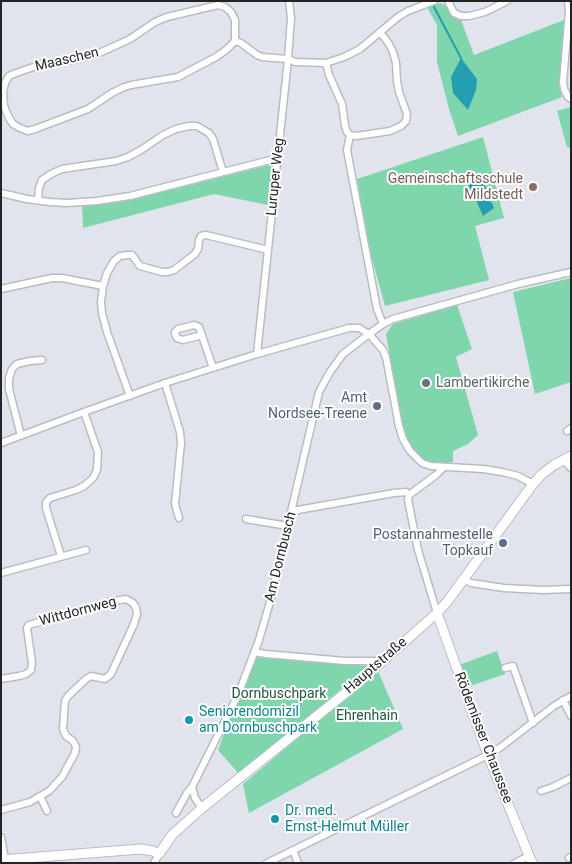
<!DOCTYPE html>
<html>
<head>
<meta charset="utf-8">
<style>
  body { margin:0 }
  #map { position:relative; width:572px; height:864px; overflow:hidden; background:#e1e4ed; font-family:Roboto,sans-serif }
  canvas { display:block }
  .frame { position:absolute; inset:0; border:2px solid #232427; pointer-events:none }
</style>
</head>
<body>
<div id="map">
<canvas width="572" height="864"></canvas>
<div class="frame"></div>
</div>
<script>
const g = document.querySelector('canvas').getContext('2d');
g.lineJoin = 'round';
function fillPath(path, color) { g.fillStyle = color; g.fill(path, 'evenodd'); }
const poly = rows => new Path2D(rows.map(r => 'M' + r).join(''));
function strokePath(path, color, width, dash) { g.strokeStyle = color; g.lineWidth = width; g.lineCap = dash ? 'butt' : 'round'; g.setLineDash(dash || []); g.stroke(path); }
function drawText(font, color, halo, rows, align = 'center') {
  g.font = font + ' Roboto,sans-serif'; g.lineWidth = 4; g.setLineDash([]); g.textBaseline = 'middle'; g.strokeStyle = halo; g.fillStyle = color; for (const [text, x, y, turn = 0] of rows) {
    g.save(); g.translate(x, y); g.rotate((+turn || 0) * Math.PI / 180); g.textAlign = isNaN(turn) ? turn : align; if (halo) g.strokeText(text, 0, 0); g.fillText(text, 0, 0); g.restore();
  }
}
const green = poly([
  [441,3,446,6,457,20,461,20,474,55,564,20,559,87,562,97,458,136,449,109,437,62,437,25,427,7],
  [571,107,571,148,567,147,557,111],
  [483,137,504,218,475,226,489,280,385,306,371,255,357,179],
  [273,164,268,205,214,194,83,228,82,205,127,201],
  [571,278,571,382,535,394,513,292],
  [457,305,472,349,456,357,478,435,468,444,453,451,453,462,432,465,420,459,410,449,404,434,386,334,393,324],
  [497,651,505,674,467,687,459,665],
  [257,657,368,666,240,775,218,750,232,713],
  [378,671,403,729,249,813,243,784]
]);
const water = poly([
  [461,58,477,79,476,90,468,110,453,93,451,77],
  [470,177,478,180,486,187,485,197,492,203,494,208,483,216,475,198,468,186]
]);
const stream = poly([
  [434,7,461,58]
]);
const street = poly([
  [448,1,454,13,461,16,469,16,485,12,507,1],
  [568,1,569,11,563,82,564,89,568,97,571,99],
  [235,41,235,20,231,12,225,7,218,5,167,17,155,22,130,39,97,54,77,59,42,64,16,73,9,76,5,83,3,92,4,106,9,118,13,124,20,128,28,131,35,129,88,109,112,93,122,88,131,85,178,77,216,57,226,50,235,41,241,43,257,55,262,57,288,59,295,62,326,63,344,57,360,49,398,17,408,11,434,1],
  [326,63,329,75,342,104,345,126,347,132,350,135,356,136,390,131,401,126,406,121,407,114,399,92,397,81,396,63,393,52,389,44,380,32],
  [350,135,347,150,377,309,383,324],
  [1,193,27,199,50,202,67,203,97,201,130,196,278,158],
  [38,200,39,188,42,180,51,174,62,169,116,161,128,157,141,150,163,135,176,129,189,126,197,126,209,133,213,139,223,172],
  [1,289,52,278,62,278,103,286],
  [202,335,183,340,177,338,175,334,175,332,178,329,194,325,199,327,213,368],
  [257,354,288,59,291,18,289,1],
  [165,383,180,432,181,443,175,504,179,518],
  [130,396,107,332,102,313,101,302,103,286,107,273,114,261,120,256,128,255,132,255,140,266,162,272,168,272,174,270,195,254,198,249,199,240,201,236,206,235,268,250],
  [567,431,571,428],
  [21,436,9,389,9,378,12,369,17,364,30,361,42,360],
  [1,443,84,412,165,383,257,354,349,328,359,328,369,334,383,350,386,357,399,426,403,439,410,451,422,463,431,466,483,469,502,472,518,476,533,484],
  [564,460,571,468],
  [292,511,394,493,406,492,409,495],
  [246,519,288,526],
  [61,556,46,508,46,502,50,498,76,490,84,486,93,478,97,470,98,452,84,412],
  [1,573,86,550],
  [463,579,471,583,504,588,543,590,571,589],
  [437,613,418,550,408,500,409,495,417,489,436,475,444,467],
  [254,652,266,654,345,661,381,661],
  [505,668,513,666,533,723],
  [1,679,19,676,26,674,31,670,32,663,27,628,29,625,114,601,126,599,133,603,136,608,137,614,134,624,111,674,105,679,91,676,86,679,68,696,65,701,63,729,66,736,73,741,76,747,75,753,62,777,49,791,30,802,1,810],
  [563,700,571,716],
  [541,791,553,787,571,778],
  [40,796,47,811],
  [202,808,195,798,192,787,238,695,259,640,270,602,319,392,330,372,343,354,369,334,383,324,393,319,518,284,571,272],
  [176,813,187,793,192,787],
  [1,837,5,860],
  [293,850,298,863],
  [569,858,571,857],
  [154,863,159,854],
  [267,863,488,755,501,747,554,706,571,696],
  [515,863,529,856]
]);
const secondary = poly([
  [437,613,488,755,532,863],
  [1,860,141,849,153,851,159,854,172,835,202,808,358,683,437,613,447,602,533,484,542,474,554,465,571,456]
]);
const markers = [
  [533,187,5,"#8d6e63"],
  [426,383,5,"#6b7280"],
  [377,406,5,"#5c6f8a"],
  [503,543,5,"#5c6f8a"],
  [189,720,5,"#0f9aa8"],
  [275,819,5,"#0f9aa8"]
];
const streetNames = [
  ["Maaschen",67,60,-13],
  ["Luruper Weg",276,177,-84],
  ["Am Dornbusch",281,557,-76],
  ["Wittdornweg",78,612,-15],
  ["Hauptstraße",376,666,-41],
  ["Rödemisser Chaussee",483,738,69]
];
const educationNames = [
  ["Gemeinschaftsschule",523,179],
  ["Mildstedt",523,195]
];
const worshipNames = [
  ["Lambertikirche",436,383]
];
const serviceNames = [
  ["Amt",367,398],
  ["Nordsee-Treene",367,414],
  ["Postannahmestelle",493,535],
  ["Topkauf",493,551]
];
const parkNames = [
  ["Dornbuschpark",279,694],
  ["Ehrenhain",367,716]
];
const cultureNames = [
  ["Seniorendomizil",199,712],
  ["am Dornbuschpark",199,728],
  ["Dr. med.",285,811],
  ["Ernst-Helmut Müller",285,827]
];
fillPath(green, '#7fd5ac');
fillPath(water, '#269eb2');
strokePath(stream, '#269eb2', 2);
strokePath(street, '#b9bcc4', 9);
strokePath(secondary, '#b9bcc4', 11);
strokePath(street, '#fff', 6);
strokePath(secondary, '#fff', 9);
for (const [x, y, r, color] of markers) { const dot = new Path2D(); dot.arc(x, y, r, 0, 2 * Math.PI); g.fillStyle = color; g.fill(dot); strokePath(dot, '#fff', 2); }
drawText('14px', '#232427', '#fff', streetNames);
drawText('14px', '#785e54', '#fff', educationNames, 'right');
drawText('14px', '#5b616d', '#fff', worshipNames, 'left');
drawText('14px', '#4e5e75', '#fff', serviceNames, 'right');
drawText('14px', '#265640', '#fff', parkNames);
drawText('14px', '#0d838f', '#fff', cultureNames, 'left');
</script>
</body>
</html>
